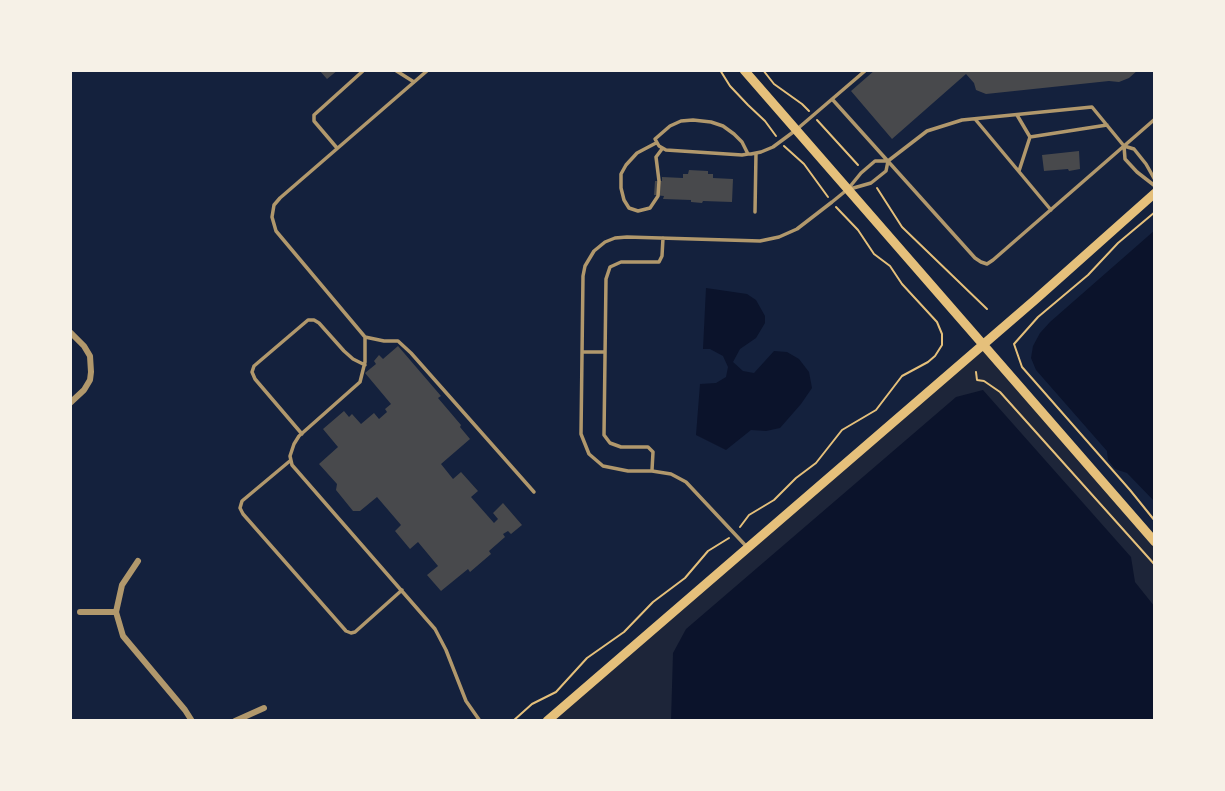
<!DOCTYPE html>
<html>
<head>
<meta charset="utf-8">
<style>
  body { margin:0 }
  #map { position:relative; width:1225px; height:791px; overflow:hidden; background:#14213d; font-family:"Roboto Condensed",sans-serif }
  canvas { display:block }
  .frame { position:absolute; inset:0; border:72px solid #f6f1e7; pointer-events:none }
</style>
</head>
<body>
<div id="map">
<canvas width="1225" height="791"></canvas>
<div class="frame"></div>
</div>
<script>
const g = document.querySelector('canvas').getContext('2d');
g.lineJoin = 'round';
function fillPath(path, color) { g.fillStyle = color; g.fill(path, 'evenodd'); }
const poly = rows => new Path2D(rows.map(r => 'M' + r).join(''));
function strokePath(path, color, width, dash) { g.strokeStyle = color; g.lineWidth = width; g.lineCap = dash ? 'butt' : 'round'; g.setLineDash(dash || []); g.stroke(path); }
const green = poly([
  [983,344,1155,542,1155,721,550,721]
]);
const water = poly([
  [1155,230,1155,502,1127,473,1115,469,1108,460,1107,451,1036,370,1031,358,1033,346,1040,333,1050,322],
  [706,288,747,294,756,300,765,316,765,323,756,338,740,349,733,362,743,371,754,373,774,351,787,352,799,359,809,372,812,388,801,404,780,428,766,431,751,430,726,450,696,435,700,384,716,383,726,377,728,367,723,356,710,349,703,349],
  [983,390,1131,557,1135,582,1155,607,1155,721,671,721,673,653,686,629,956,397]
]);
const building = poly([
  [319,70,338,70,327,79],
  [875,70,1138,70,1129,78,1119,82,1109,81,986,94,976,90,974,83,966,74,892,139,851,91],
  [1079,151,1080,169,1069,171,1068,169,1044,171,1042,155],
  [689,170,708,171,708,174,713,174,713,178,733,179,732,202,703,201,702,203,691,202,691,200,663,199,664,196,654,195,655,181,662,181,662,177,683,178,683,174,688,174],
  [398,346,441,396,438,398,461,425,460,427,470,439,441,464,453,479,461,472,478,491,471,497,494,523,498,519,493,513,503,503,522,525,511,534,508,531,503,534,505,537,489,551,491,554,470,572,468,569,441,591,427,575,438,566,418,542,410,549,395,531,401,525,377,497,360,511,353,511,336,490,337,484,319,464,338,447,323,429,344,411,349,417,352,414,361,424,374,413,379,419,387,412,385,409,391,404,365,373,376,364,374,361,379,355,383,359]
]);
const path = poly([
  [720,70,730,86,748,105,765,121,776,136],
  [763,70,774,84,802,104,809,111],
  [817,120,858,165],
  [784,146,804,164,828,197],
  [877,188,902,227,987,309],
  [1155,212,1118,243,1088,275,1038,317,1014,344,1022,367,1130,490,1155,521],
  [976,372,977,380,984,381,1000,392,1155,565],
  [740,527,749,515,774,500,796,478,816,463,842,430,876,410,902,376,928,362,935,356,942,345,942,334,937,322,902,284,890,266,874,254,858,230,836,207],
  [513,721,532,704,556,692,587,658,624,632,653,602,685,578,708,551,729,538]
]);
const service = poly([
  [395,70,414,82],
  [428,70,280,198,274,205,272,217,276,231,365,337,365,362,360,382,299,436,294,444,290,456,292,465,435,629,446,650,466,701,480,721],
  [832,99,975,258,981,262,987,264,993,260,1155,119],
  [1017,115,1030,137,1107,125],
  [975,119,1051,210],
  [656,143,637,153,626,165,621,174,621,188,624,200,629,208,638,211,650,208,658,196,659,181,656,157,662,149],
  [337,148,314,121,314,115,364,70],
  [748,154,742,142,734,134,723,126,711,122,693,120,681,121,670,126,655,139,659,146,666,150,742,155,748,154,751,154,761,152,773,147,796,130,866,70],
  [888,161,927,131,962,120,1092,107,1124,146],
  [1019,171,1030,137],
  [1155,180,1146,164,1134,149,1124,146,1125,159,1137,172,1155,186],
  [755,212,756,153],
  [365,337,384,341,398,341,411,353,534,492],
  [582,352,605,352],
  [302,434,255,379,252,372,254,366,308,320,314,320,319,323,344,351,353,359,365,365],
  [291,460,242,501,240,508,243,514,346,631,351,633,355,632,402,590],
  [652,470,653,452,648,447,621,447,610,443,604,435,606,279,610,267,621,262,659,262,662,256,663,238],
  [746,546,686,482,671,474,652,471,628,471,603,466,589,454,581,434,583,276,585,266,594,251,605,242,615,238,627,237,760,241,779,237,797,229,832,202,848,189,861,173,875,161,888,161,886,171,871,183,850,189]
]);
const minor = poly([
  [70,332,84,346,90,356,91,372,90,380,84,390,70,403],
  [138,561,122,585,116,612,123,636,185,710,192,721],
  [80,612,116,612],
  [235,721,264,708]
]);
const secondary = poly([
  [744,70,1155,542],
  [547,721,1036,299,1155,193]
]);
fillPath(green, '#1d2539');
fillPath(water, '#0b132b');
fillPath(building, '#48494c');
strokePath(path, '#e5c07b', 2);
strokePath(service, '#b1986c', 3.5);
strokePath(minor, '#b1986c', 6);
strokePath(secondary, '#e5c07b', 9);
</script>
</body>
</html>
